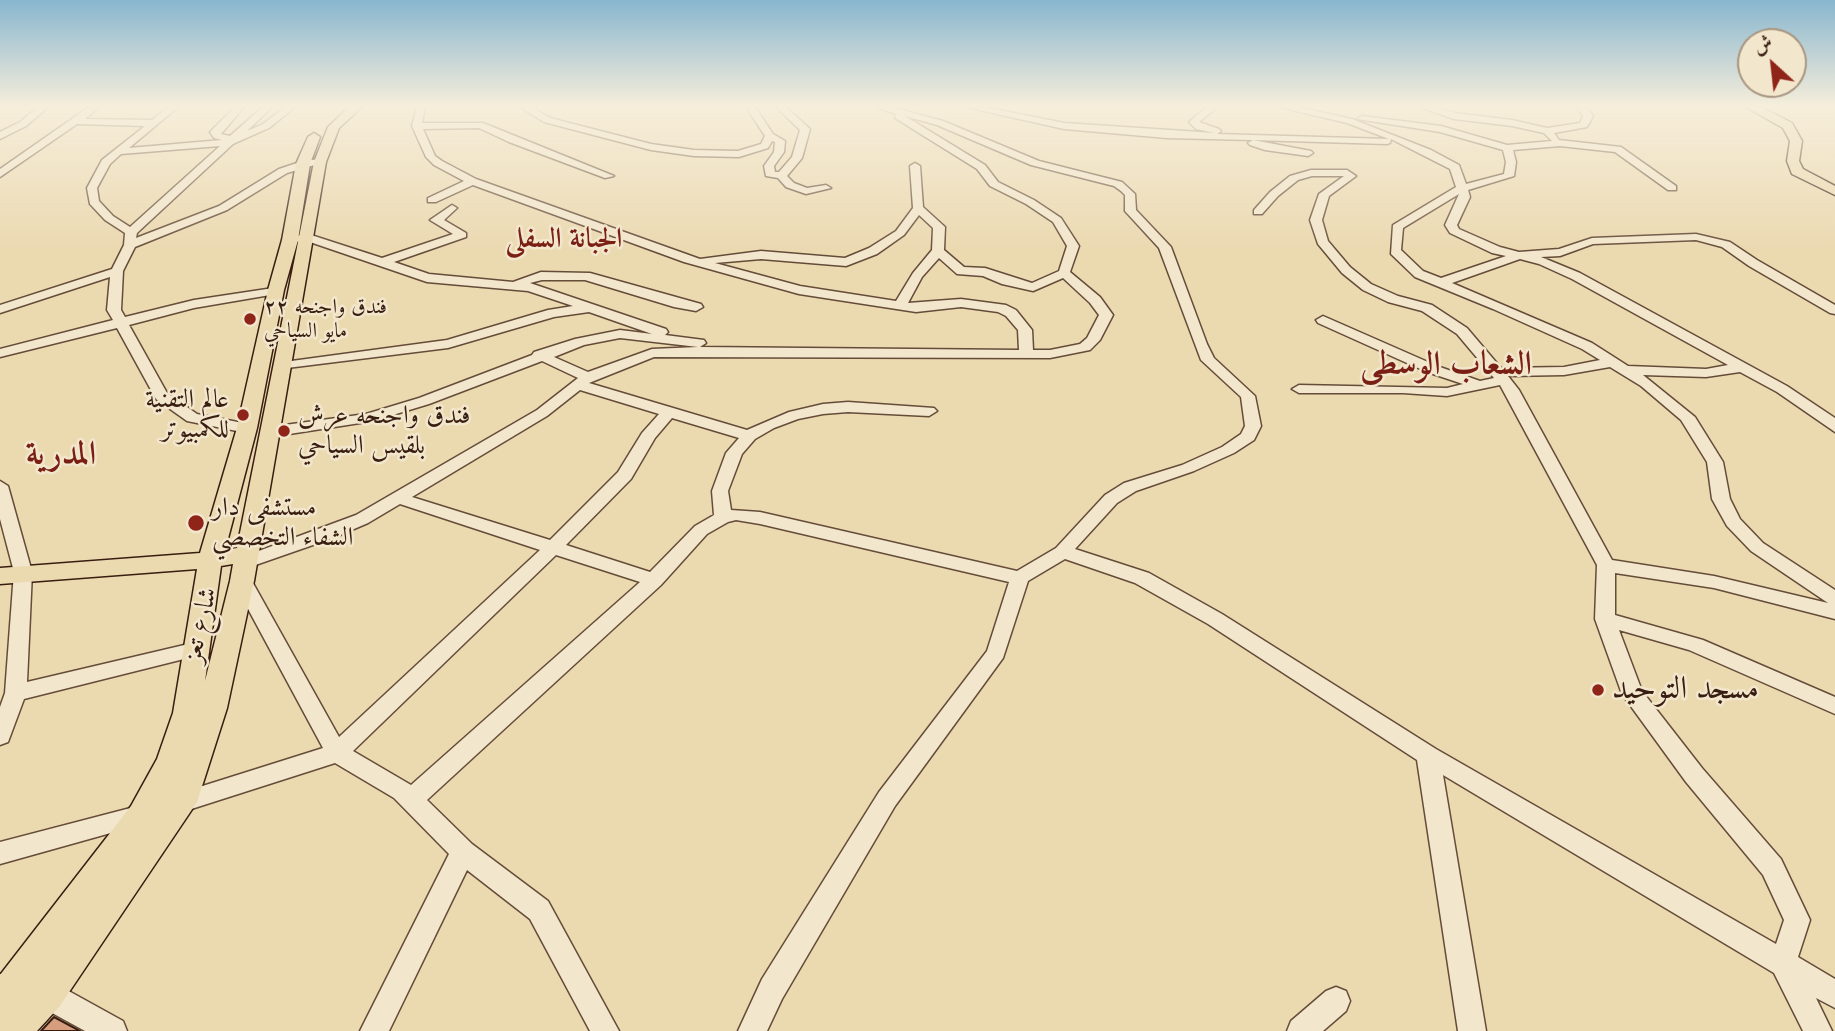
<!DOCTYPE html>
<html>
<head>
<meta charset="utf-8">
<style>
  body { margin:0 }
  #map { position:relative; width:1835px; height:1031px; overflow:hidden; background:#ebd9b0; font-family:"Old Standard TT",Amiri,serif }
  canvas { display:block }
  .north { position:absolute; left:1737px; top:28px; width:70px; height:70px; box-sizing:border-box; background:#f2e6cc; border:2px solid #a89681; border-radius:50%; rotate:333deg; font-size:19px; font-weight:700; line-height:28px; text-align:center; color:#381d11 }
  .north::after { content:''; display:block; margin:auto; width:24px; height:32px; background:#8f2418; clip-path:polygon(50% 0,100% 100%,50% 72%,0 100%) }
</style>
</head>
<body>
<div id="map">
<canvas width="1835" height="1031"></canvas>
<div class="north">ش</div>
</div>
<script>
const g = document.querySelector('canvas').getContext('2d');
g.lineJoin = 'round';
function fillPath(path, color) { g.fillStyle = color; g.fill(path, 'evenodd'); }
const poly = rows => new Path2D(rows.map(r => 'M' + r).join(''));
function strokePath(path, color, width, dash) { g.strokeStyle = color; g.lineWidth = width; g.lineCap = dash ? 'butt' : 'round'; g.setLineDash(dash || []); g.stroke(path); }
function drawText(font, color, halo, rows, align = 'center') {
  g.font = font + ' "Old Standard TT",Amiri,serif'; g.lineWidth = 5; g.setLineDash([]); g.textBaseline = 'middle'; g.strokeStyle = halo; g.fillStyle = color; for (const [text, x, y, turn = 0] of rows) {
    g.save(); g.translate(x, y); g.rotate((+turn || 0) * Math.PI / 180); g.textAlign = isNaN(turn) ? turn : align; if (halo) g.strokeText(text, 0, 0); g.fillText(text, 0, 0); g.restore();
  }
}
const building = poly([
  [54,1017,80,1031,41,1031,54,1017]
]);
const minor = poly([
  [38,107,48,107,26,126,0,139,0,132,20,122,38,107],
  [89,107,99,107,85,119,152,120,168,107,178,107,129,148,222,140,214,138,210,132,235,107,244,107,221,134,230,136,263,107,272,107,247,131,263,124,285,107,295,107,269,128,233,144,137,233,136,238,219,206,279,169,303,161,320,159,325,162,287,173,227,210,135,247,123,271,121,310,125,317,194,300,280,287,280,293,276,294,194,308,129,325,167,393,197,414,253,425,255,428,253,431,247,433,187,421,156,399,117,328,0,357,0,349,113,320,107,310,110,277,0,313,0,305,112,269,124,245,125,233,105,220,90,204,87,188,102,160,145,126,77,124,0,177,0,169,89,107],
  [220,146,130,227,113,216,99,201,97,188,110,164,121,154,220,146],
  [417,107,425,107,422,123,483,123,614,176,605,178,509,142,479,128,423,129,435,156,442,161,476,179,700,259,761,251,845,258,869,248,896,231,913,208,910,166,915,163,920,166,923,207,945,227,944,250,964,267,985,268,1032,283,1059,271,1067,246,1053,222,1026,204,990,186,977,169,895,118,896,114,876,107,891,107,943,121,1039,161,1122,182,1135,194,1136,210,1171,247,1207,344,1214,358,1255,396,1261,426,1254,440,1234,453,1194,471,1136,491,1117,503,1075,549,1149,573,1222,614,1436,749,1776,944,1784,920,1763,875,1686,782,1622,694,1595,619,1597,565,1500,385,1447,396,1403,393,1299,393,1292,389,1299,385,1447,388,1463,384,1427,372,1318,323,1316,320,1323,316,1437,366,1480,381,1494,378,1457,334,1422,311,1388,302,1363,290,1342,273,1318,244,1310,220,1319,194,1344,176,1312,176,1298,180,1278,196,1262,214,1254,214,1254,210,1270,192,1290,176,1311,170,1347,170,1356,176,1329,196,1322,220,1328,241,1350,267,1371,284,1398,296,1432,305,1467,328,1501,368,1564,367,1600,360,1582,349,1493,309,1415,277,1391,254,1393,225,1456,187,1450,169,1391,139,1390,143,1387,144,1253,140,1311,151,1313,153,1308,156,1265,150,1250,145,1248,143,1253,140,1167,138,1064,129,966,107,984,107,1064,123,1215,133,1196,129,1189,122,1207,107,1217,107,1199,122,1219,129,1221,131,1217,134,1389,139,1347,123,1279,107,1297,107,1352,119,1431,150,1459,165,1466,184,1504,174,1506,162,1503,150,1440,132,1357,119,1362,116,1441,126,1507,145,1552,141,1544,133,1512,126,1454,119,1420,107,1434,107,1455,113,1512,120,1547,128,1580,123,1583,116,1577,107,1586,107,1593,116,1587,127,1554,133,1559,140,1621,147,1676,186,1676,190,1668,190,1615,152,1560,146,1513,150,1516,162,1514,176,1468,190,1470,197,1457,225,1459,229,1500,247,1519,252,1559,249,1592,238,1696,234,1730,242,1757,260,1835,305,1835,314,1830,313,1749,266,1722,247,1696,240,1593,244,1560,256,1541,257,1580,273,1787,386,1835,418,1835,432,1777,392,1740,372,1706,377,1643,375,1695,417,1723,462,1730,499,1740,519,1763,543,1835,590,1835,619,1714,588,1615,573,1615,615,1703,640,1835,697,1835,714,1689,650,1619,630,1642,691,1702,768,1781,859,1810,920,1798,957,1835,979,1835,1008,1816,998,1832,1031,1803,1031,1774,973,1443,775,1486,1031,1458,1031,1417,760,1208,624,1135,583,1065,559,1028,581,1003,658,895,806,782,999,767,1031,738,1031,762,979,879,792,987,651,1009,582,760,524,736,520,728,522,707,534,661,585,427,800,472,844,548,901,619,1031,590,1031,530,919,467,870,389,1031,360,1031,449,854,394,798,335,763,182,812,174,809,170,802,174,795,323,748,233,581,235,576,249,576,339,737,540,550,400,504,368,523,333,538,244,569,237,567,235,563,237,559,356,515,537,410,578,378,542,361,429,404,373,421,270,437,262,432,270,427,366,414,419,398,532,355,534,352,575,339,620,330,652,334,589,312,554,317,448,348,279,369,279,363,284,362,447,340,548,310,573,306,528,291,427,282,307,241,286,242,286,238,308,234,382,258,453,234,430,220,452,205,457,208,444,220,466,233,466,237,394,262,429,274,513,282,541,272,590,273,701,304,703,307,696,311,674,307,585,280,542,280,530,283,666,329,668,332,665,335,704,340,706,343,700,347,1019,350,1018,330,1006,316,998,312,961,307,916,312,799,294,684,262,473,185,436,202,428,202,428,198,464,181,434,165,426,157,412,126,417,107],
  [905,116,937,125,1031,165,1114,186,1121,191,1125,195,1125,211,1159,248,1201,360,1241,397,1245,426,1241,434,1222,447,1182,465,1124,483,1105,495,1056,548,1017,571,760,512,731,510,728,491,742,454,755,439,774,428,798,419,823,414,848,412,929,416,937,411,934,408,848,402,823,404,789,412,747,430,589,383,654,357,1050,358,1090,350,1100,340,1113,315,1100,297,1070,272,1079,246,1061,218,1034,200,998,182,985,165,905,116],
  [1459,194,1445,225,1450,233,1492,253,1506,256,1441,278,1423,271,1401,250,1403,228,1459,194],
  [919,215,933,228,932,250,913,273,896,301,800,286,715,263,761,259,846,266,877,254,904,235,919,215],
  [939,258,957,274,983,276,1002,284,1033,291,1063,278,1090,303,1099,315,1087,338,1080,344,1050,350,1033,350,1032,330,1016,310,1006,305,961,299,908,303,922,277,939,258],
  [1520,259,1539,264,1572,279,1728,365,1706,369,1628,366,1592,343,1452,283,1520,259],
  [620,338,698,347,652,349,588,372,554,357,584,345,620,338],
  [1610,367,1641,386,1681,420,1707,462,1712,499,1727,526,1751,551,1828,603,1714,576,1612,560,1519,390,1508,376,1564,375,1610,367],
  [580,390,659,414,642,433,618,472,550,540,412,497,547,416,580,390],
  [672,418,739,438,726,453,712,491,714,515,695,526,650,572,566,545,631,479,655,438,672,418],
  [556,555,640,582,411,785,353,751,556,555],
  [520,107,531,107,550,118,651,144,694,150,738,151,761,144,765,136,746,107,755,107,773,134,785,141,784,152,774,166,775,172,779,172,792,157,800,130,776,107,786,107,810,129,802,158,787,176,794,183,807,188,826,185,831,188,806,194,786,187,778,178,766,176,764,166,774,152,775,142,772,141,768,148,739,157,694,156,651,150,544,122,520,107],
  [0,481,8,486,32,572,27,682,197,642,204,644,207,649,204,654,24,699,8,742,0,745,0,707,5,693,14,572,0,519,0,481],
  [142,805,150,808,154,815,150,822,0,864,0,842,142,805],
  [0,974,12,978,46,980,56,984,123,1021,127,1031,85,1031,43,1008,12,1006,0,1002,0,974],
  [1336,987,1346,991,1350,1001,1346,1011,1323,1031,1287,1031,1291,1021,1326,991,1336,987]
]);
const major = poly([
  [349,107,362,107,339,128,326,162,254,581,227,708,197,802,59,1007,37,1031,0,1031,0,975,131,806,157,759,173,713,197,569,0,584,0,568,200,553,237,428,268,290,282,240,296,164,308,137,314,133,320,137,310,164,298,240,284,290,257,428,225,550,237,548,314,162,328,127,349,107],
  [233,564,230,581,205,681,221,566,233,564],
  [1746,107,1761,107,1792,123,1802,141,1799,161,1803,169,1835,186,1835,195,1792,174,1787,161,1790,141,1783,128,1746,107]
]);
const markers = [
  [250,319,7,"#8f2418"],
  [243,415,7,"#8f2418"],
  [284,431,7,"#8f2418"],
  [196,523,9,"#8f2418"],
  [1598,690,7,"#8f2418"]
];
const farPoinames = [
  ["فندق واجنحه ٢٢",264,307],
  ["مايو السياحي",264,331]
];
const poiNames = [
  ["عالم التقنية",229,400,"right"],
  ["للكمبيوتر",229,430,"right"],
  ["فندق واجنحه عرش",298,416],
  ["بلقيس السياحي",298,446],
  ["مستشفى دار",212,508],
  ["الشفاء التخصصي",212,538]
];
const streetNames = [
  ["شارع تعز",201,625,-77]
];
const farDistrictnames = [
  ["الجبانة السفلى",564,240]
];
const nearPoinames = [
  ["مسجد التوحيد",1612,690]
];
const districtNames = [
  ["الشعاب الوسطى",1446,365],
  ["المدرية",61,455]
];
fillPath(building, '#d69e7f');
strokePath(building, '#381d11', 2);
strokePath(minor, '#654c39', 3);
strokePath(major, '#381d11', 3);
fillPath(minor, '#f2e6cc');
fillPath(major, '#ebd9b0');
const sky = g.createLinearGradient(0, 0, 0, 252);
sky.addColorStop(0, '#88b6cf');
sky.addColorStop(0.42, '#f6eedb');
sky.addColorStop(1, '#f6eedb00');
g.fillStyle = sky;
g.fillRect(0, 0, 1835, 252);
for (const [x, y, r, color] of markers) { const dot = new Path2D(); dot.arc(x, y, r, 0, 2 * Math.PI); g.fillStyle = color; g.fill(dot); strokePath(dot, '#f2e6cc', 2.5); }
drawText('21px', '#381d11', '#f2e6cc', farPoinames, 'left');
drawText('26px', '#381d11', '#f2e6cc', poiNames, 'left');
drawText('26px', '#381d11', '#f2e6cc', streetNames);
drawText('bold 28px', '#7a1f14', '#f2e6cc', farDistrictnames);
drawText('32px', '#381d11', '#f2e6cc', nearPoinames, 'left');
drawText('bold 33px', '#7a1f14', '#f2e6cc', districtNames);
</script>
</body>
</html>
